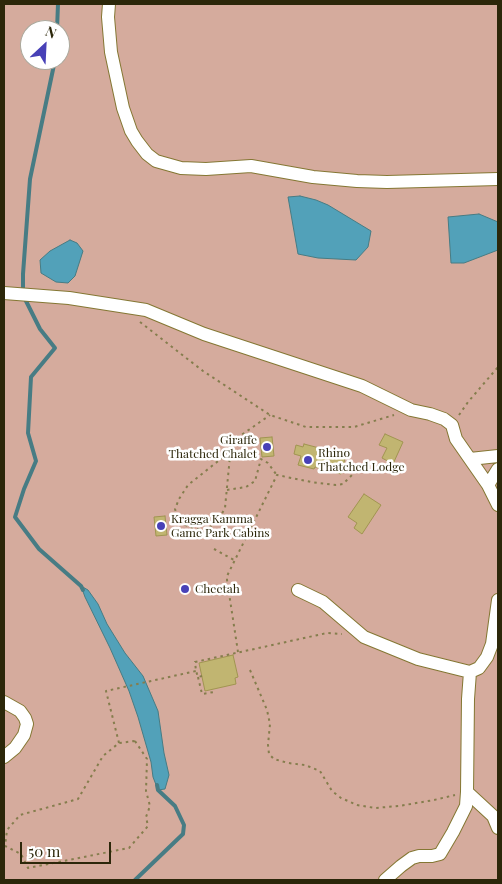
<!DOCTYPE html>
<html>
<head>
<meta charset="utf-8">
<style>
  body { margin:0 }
  #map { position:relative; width:502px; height:884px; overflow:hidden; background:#ece09a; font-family:"Playfair Display",serif }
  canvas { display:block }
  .frame { position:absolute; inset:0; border:5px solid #2c270a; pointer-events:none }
  .north { position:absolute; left:20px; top:20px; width:50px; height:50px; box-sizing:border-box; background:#fff; border:1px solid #aba99d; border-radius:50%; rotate:25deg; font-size:14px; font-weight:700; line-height:20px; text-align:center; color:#2c270a }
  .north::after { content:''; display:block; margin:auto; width:18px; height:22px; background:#4841b7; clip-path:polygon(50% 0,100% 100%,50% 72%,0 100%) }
  .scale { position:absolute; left:20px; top:842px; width:91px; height:22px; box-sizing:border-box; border:2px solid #2c270a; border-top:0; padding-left:6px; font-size:15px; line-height:18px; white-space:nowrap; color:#2c270a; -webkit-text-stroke:4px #fff; paint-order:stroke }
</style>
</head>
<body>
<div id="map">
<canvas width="502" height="884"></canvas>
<div class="frame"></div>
<div class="north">N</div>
<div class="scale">50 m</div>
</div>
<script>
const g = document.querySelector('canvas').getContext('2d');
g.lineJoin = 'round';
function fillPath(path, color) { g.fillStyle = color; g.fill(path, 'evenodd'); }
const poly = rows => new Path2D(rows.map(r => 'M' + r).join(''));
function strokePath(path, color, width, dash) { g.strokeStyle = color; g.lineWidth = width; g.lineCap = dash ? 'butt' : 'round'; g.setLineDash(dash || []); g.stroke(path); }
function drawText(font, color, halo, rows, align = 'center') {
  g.font = font + ' "Playfair Display",serif'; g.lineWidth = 5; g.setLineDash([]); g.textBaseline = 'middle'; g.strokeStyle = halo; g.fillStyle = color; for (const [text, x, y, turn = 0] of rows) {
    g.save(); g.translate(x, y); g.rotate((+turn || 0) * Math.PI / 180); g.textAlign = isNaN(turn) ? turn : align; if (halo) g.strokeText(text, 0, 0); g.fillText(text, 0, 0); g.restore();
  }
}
const green = poly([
  [4,4,498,4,498,880,4,880],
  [30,30,60,30,60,60,30,60]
]);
const water = poly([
  [300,196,316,200,328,205,371,231,368,247,356,260,318,258,298,254,288,197,300,196],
  [479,214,498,222,498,250,464,263,451,263,448,217,479,214],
  [70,240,77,243,83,251,75,276,68,283,56,282,41,273,40,260,50,251,70,240],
  [81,586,88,590,98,604,107,624,125,653,143,676,158,711,164,753,169,775,165,789,158,790,153,777,151,762,138,717,129,691,110,648,85,597,81,586]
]);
const stream = poly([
  [57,30,58,4],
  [55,60,30,179,23,274,23,295,40,329,55,348,31,377,28,433,36,461,24,489,15,517,39,549,81,586,83,590],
  [135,880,183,834,184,825,175,806,158,790,157,785]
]);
const building = poly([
  [385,434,403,442,393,464,382,458,387,448,379,445,385,434],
  [272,437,274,456,262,457,260,438,272,437],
  [304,444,346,455,341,474,315,467,314,469,298,465,301,456,294,454,296,445,303,447,304,444],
  [364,494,381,505,362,534,354,528,357,523,348,517,364,494],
  [165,516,167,535,156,536,154,517,165,516],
  [233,655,238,677,235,678,236,684,205,691,199,663,233,655]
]);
const path = poly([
  [140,322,203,371,270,415,306,427,354,427,394,415],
  [459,415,468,402,498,367],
  [240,436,230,456,225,508,219,519,208,529,197,529,187,526,178,518,175,509,179,499,188,485,222,458,240,436,270,415],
  [227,490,246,487,255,481,261,459,268,463,276,474],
  [214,549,234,560],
  [238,652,227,580,227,576,277,475,311,482,336,485,343,484,367,460],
  [250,670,267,710,270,724,268,745,269,754,274,759,288,763,305,765,320,771,332,791,341,798,357,805,375,808,399,806,434,800,455,795],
  [202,676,198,677,196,671,195,662,327,633,342,634],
  [198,677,202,694,214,692],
  [135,741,147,759,146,791,150,806,146,817,148,826,129,848,28,868,21,854,5,846,7,830,20,815,78,799,103,756,119,743,135,741],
  [119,743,106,691,196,671]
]);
const minor = poly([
  [109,4,108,17,111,52,123,108,131,131,137,141,147,154,156,161,181,168,206,169,251,166,313,177,357,181,387,182,498,179],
  [4,293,69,298,146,310,204,334,362,386,411,410,430,414,444,419,452,425,456,439,488,485,498,505],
  [470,459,498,456],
  [488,485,498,469],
  [298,590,323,602,364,637,418,659,470,672],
  [498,600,492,644,487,657,479,668,470,672,468,699,467,792,493,816,498,828],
  [4,702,20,711,25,718,27,724,24,735,15,748,4,757],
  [385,880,401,866,412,858,419,856,432,856,440,854,453,832,466,806,467,792]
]);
const markers = [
  [267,447,5,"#4841b7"],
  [308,460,5,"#4841b7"],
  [161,526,5,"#4841b7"],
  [185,589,5,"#4841b7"]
];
const poiNames = [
  ["Giraffe",257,440,"right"],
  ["Thatched Chalet",257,454,"right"],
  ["Rhino",318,453],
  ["Thatched Lodge",318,467],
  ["Kragga Kamma",171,519],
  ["Game Park Cabins",171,533],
  ["Cheetah",195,589]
];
fillPath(green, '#d5ab9d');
fillPath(water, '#52a1b9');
strokePath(water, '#477c84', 1);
strokePath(stream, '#477c84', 4);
fillPath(building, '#c1b571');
strokePath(building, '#a19551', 1);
strokePath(minor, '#847733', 14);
strokePath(path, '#857d4d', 2, [2.5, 4]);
strokePath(minor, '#fff', 12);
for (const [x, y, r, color] of markers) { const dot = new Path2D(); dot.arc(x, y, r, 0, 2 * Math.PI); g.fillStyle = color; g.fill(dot); strokePath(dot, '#fff', 2); }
drawText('12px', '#2c270a', '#fff', poiNames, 'left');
</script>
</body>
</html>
